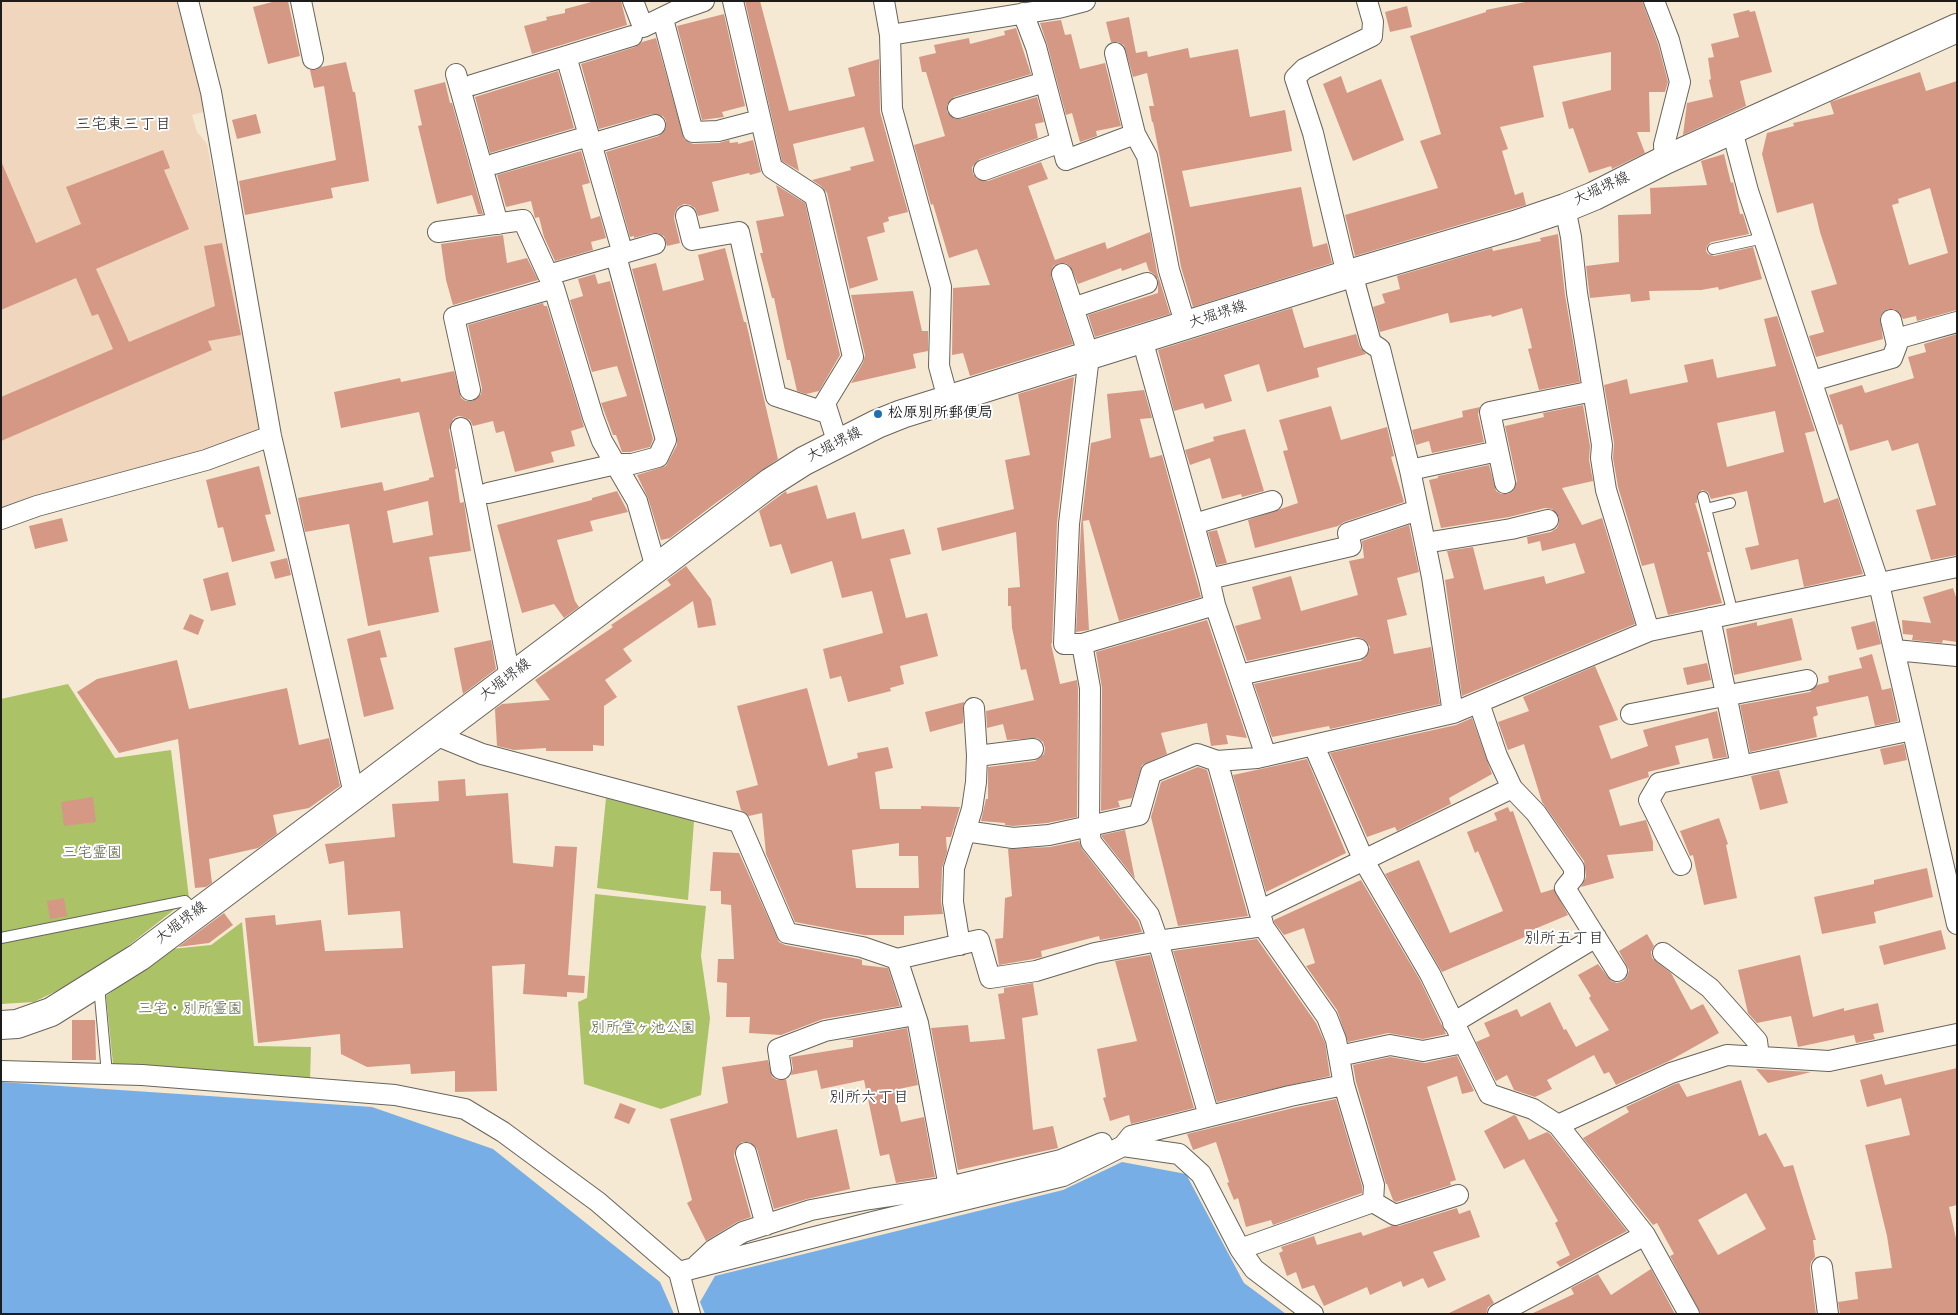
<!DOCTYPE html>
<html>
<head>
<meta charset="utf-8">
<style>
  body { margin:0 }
  #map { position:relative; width:1958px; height:1315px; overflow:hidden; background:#f5e9d3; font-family:Kalam,sans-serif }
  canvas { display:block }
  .frame { position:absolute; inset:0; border:2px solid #1c1c1c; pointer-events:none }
</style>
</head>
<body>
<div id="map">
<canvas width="1958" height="1315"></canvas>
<div class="frame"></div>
</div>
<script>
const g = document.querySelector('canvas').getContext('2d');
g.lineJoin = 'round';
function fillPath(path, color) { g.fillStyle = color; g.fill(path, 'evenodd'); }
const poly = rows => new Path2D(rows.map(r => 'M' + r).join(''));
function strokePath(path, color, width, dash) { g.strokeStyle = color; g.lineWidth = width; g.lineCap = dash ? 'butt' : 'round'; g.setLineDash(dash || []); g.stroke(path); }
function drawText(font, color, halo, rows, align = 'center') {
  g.font = font + ' Kalam,"Klee One",sans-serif'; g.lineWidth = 4; g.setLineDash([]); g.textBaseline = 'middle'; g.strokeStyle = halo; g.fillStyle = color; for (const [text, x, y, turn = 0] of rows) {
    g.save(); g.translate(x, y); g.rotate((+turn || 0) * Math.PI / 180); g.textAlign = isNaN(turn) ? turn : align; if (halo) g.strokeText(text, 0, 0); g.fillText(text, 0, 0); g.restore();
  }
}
const built = poly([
  [1,1,180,1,207,111,192,115,197,132,207,144,263,430,111,479,1,510]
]);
const green = poly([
  [68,684,115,758,171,750,189,898,95,972,34,1002,1,1004,1,699],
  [606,798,694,821,688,900,597,888],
  [595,894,706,906,701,956,710,1018,701,1095,661,1109,584,1084,578,1002,587,998],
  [242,922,254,1046,311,1047,310,1080,113,1064,106,996,171,949,211,945]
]);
const water = poly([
  [1,1082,372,1107,493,1149,660,1282,674,1314,1,1314],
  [1122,1162,1186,1174,1244,1283,1286,1314,705,1314,700,1302,715,1276,1063,1190]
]);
const building = poly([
  [276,1,288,1,300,56,268,64,253,7],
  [595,1,621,1,627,25,532,54,524,26,547,20,546,17,565,13,565,9],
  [745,1,760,1,789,111,855,96,848,68,879,59,880,112,908,212,888,217,889,221,883,223,885,232,867,237,878,280,849,289,850,291,827,193,821,186,812,180,851,170,850,167,874,161,864,127,793,144,799,171,782,161],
  [1530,1,1642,1,1658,44,1668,82,1665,92,1649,92,1650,132,1637,132,1645,153,1612,169,1611,166,1589,173,1573,128,1569,129,1562,102,1611,90,1611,52,1533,66,1544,117,1500,127,1508,149,1502,151,1515,195,1523,192,1526,205,1355,256,1345,215,1438,188,1420,141,1441,134,1410,36,1486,12,1486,10],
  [1407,6,1412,27,1390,32,1385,12],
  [1749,10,1750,12,1755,11,1772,72,1740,81,1746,106,1683,135,1687,103,1713,97,1709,80,1711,79,1708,58,1714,57,1711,44,1739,37,1733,14],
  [724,14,745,106,722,112,724,117,702,120,677,26],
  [1129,17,1136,53,1147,51,1148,57,1188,48,1190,58,1238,49,1250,117,1285,110,1292,151,1182,171,1190,207,1301,187,1313,247,1327,243,1332,263,1193,307,1181,267,1173,223,1153,122,1152,122,1149,106,1154,106,1147,73,1133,77,1124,45,1118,42,1111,42,1106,22],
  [1061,20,1065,35,1071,34,1080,69,1105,63,1121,126,1096,131,1097,136,1080,142,1072,113,1066,115,1047,44,1040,23],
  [1016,28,1031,74,954,97,947,105,947,112,955,119,961,119,1037,97,1044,122,1035,124,1038,138,980,159,972,167,973,174,977,179,988,181,1041,162,1048,179,1028,186,1055,260,1105,242,1107,249,1150,232,1157,272,1170,314,1095,337,1088,315,1158,293,1158,279,1154,274,1149,271,1146,262,1122,271,1121,268,1078,284,1070,266,1065,263,1059,263,1053,266,1051,277,1073,344,970,376,963,353,952,355,953,288,990,285,977,249,949,258,933,204,931,205,914,145,945,136,926,72,922,72,919,57,936,53,934,45,969,38,970,44,1005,35,1004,31],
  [656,38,684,139,693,144,719,143,729,140,730,143,738,142,738,144,753,140,761,172,750,175,749,173,712,182,719,211,698,216,695,208,690,205,684,204,678,207,675,212,674,218,680,243,667,246,664,236,658,233,652,233,634,238,634,236,630,237,606,152,659,136,666,128,666,121,663,116,652,114,599,129,581,64,635,47,642,42],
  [346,62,353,92,355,92,369,181,331,188,333,198,245,215,239,181,336,160,324,86,314,88,310,70,316,70,321,67],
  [558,71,574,128,490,153,475,97],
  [1920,72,1926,91,1957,81,1957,310,1917,321,1916,316,1903,319,1899,312,1894,309,1888,309,1883,312,1880,317,1883,339,1816,357,1809,336,1824,332,1811,291,1837,284,1820,232,1813,203,1777,213,1762,154,1767,133,1794,126,1793,123,1834,114,1830,102],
  [1930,188,1948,253,1909,265,1892,205,1899,203,1898,199],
  [1341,76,1347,93,1381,79,1404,140,1353,161,1323,84],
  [445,82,450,103,452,103,483,214,478,214,472,195,437,204,418,126,422,125,414,90],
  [256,114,261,133,237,139,232,120],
  [163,150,170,168,164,170,189,229,96,269,129,342,215,306,204,246,222,243,241,335,208,341,212,350,1,441,1,397,113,349,98,314,92,316,76,278,1,310,1,161,36,243,81,224,66,187],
  [581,151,590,183,582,185,591,219,600,216,606,238,591,242,593,250,555,261,544,237,539,217,535,218,531,201,506,207,497,175],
  [1724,154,1731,183,1733,182,1740,214,1743,214,1749,234,1711,242,1707,246,1706,251,1708,254,1714,256,1753,247,1762,279,1719,290,1718,287,1701,290,1649,291,1650,300,1631,302,1630,294,1590,298,1586,266,1619,262,1618,215,1651,214,1650,188,1707,185,1701,161],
  [776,185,805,203,840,355,819,391,806,394,797,391,790,360,787,360,774,298,772,298,760,253,763,253,756,221,784,216],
  [1558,234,1565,295,1580,382,1539,390,1528,349,1532,348,1522,308,1492,317,1491,315,1450,323,1448,313,1380,332,1373,307,1385,303,1382,294,1400,289,1397,276,1492,248,1493,251,1541,241,1540,238],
  [503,235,507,263,527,258,538,280,453,305,446,280,441,244],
  [725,248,744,322,746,322,778,459,717,502,670,538,661,540,648,498,637,475,666,466,677,445,677,437,632,269,656,263,663,291,704,280,698,255],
  [595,274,598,284,610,281,653,439,650,447,630,452,622,452,616,435,613,435,601,403,627,396,617,366,592,372,570,300,583,296,578,279],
  [913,291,922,331,928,331,928,351,913,354,916,368,851,383,863,363,865,355,851,295],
  [543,303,544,306,547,306,584,427,571,431,575,446,551,452,554,462,515,472,504,431,496,433,493,421,473,426,470,420,464,417,458,416,453,419,449,430,457,469,455,469,460,503,464,502,471,551,429,557,439,612,368,626,349,524,305,532,298,498,382,482,384,491,429,480,429,478,434,477,419,412,341,428,334,392,400,378,401,382,454,371,461,398,466,401,473,401,481,394,482,388,468,325],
  [428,501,433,535,393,543,387,511],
  [1292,308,1304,348,1356,334,1360,347,1366,354,1317,368,1319,377,1267,392,1259,364,1224,375,1232,401,1205,409,1203,403,1174,411,1158,350],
  [1777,316,1815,431,1805,433,1824,503,1838,498,1863,574,1804,587,1798,559,1751,570,1745,548,1759,545,1747,491,1711,499,1708,492,1702,490,1697,495,1697,503,1695,503,1710,552,1707,552,1722,603,1668,615,1654,563,1642,566,1618,487,1613,458,1614,443,1604,385,1627,379,1630,394,1688,382,1684,365,1713,359,1717,378,1776,366,1764,319],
  [1775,411,1784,452,1727,467,1717,423],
  [1957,334,1957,555,1931,560,1916,510,1936,505,1918,443,1892,451,1888,440,1850,451,1842,424,1839,425,1829,395,1862,385,1865,393,1914,378,1908,357,1926,352,1924,344],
  [1074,377,1057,523,1052,643,1051,644,1060,684,1077,680,1078,689,1077,817,1047,823,1013,826,1005,825,1005,823,981,821,986,799,988,799,988,767,1035,761,1044,754,1045,748,1043,742,1037,738,1007,740,1003,724,987,728,986,711,1034,700,1026,669,1021,670,1012,628,1011,606,1008,606,1008,588,1020,587,1016,532,942,551,937,528,1014,509,1005,460,1030,455,1018,394],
  [1144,390,1152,418,1140,419,1150,458,1162,455,1201,597,1119,621,1089,520,1083,521,1089,630,1076,632,1081,525,1091,443,1111,438,1107,394],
  [1583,405,1590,446,1589,460,1593,481,1562,488,1582,525,1602,518,1635,624,1462,696,1445,580,1454,578,1447,551,1473,547,1484,590,1544,576,1546,584,1585,573,1575,543,1542,551,1540,541,1528,544,1527,537,1551,532,1557,528,1559,523,1559,517,1552,509,1545,508,1509,517,1441,528,1429,480,1438,478,1438,476,1489,465,1496,491,1501,494,1508,494,1513,491,1517,481,1505,426,1544,417,1543,413],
  [1331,406,1341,440,1387,427,1394,456,1391,457,1404,502,1344,522,1338,526,1255,548,1248,520,1298,503,1283,451,1288,450,1279,420],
  [1480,407,1478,414,1484,442,1432,453,1429,441,1416,445,1412,430,1463,417,1462,411],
  [1245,429,1264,491,1242,497,1241,494,1222,499,1210,458,1190,465,1185,450,1214,441,1213,437],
  [259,466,271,514,265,515,275,551,232,562,223,527,218,528,206,480],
  [817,485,827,519,855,512,862,539,904,529,911,554,890,559,906,618,927,613,938,656,900,666,904,684,890,688,891,691,848,702,841,676,830,679,823,649,883,633,872,591,842,598,832,561,791,574,781,544,770,547,759,511,786,491,787,494],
  [617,491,628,512,590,521,593,531,557,540,575,601,579,607,564,618,554,604,522,613,497,525,592,500,592,498],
  [62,518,68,541,35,549,29,526],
  [1409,525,1419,572,1397,578,1407,615,1387,620,1394,654,1431,647,1440,704,1330,729,1329,726,1272,737,1254,684,1361,661,1366,657,1370,647,1366,641,1361,638,1355,637,1247,661,1235,626,1261,619,1252,587,1291,576,1301,611,1358,595,1349,561,1364,558,1362,541],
  [1217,530,1227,563,1217,565,1208,532],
  [287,558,291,575,275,579,270,562],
  [686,566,711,599,716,625,698,628,693,601,623,649,632,661,605,680,617,697,604,706,604,746,593,745,593,751,546,751,546,748,514,750,497,746,495,709,502,704,550,700,535,680,613,627,611,625,671,585,667,580],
  [228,572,236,605,211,611,203,579],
  [1953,588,1957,600,1957,642,1943,640,1942,643,1912,640,1913,635,1903,634,1902,620,1931,623,1923,597],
  [190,614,204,620,198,635,183,629],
  [1792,618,1802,660,1734,675,1726,629,1757,622,1757,626],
  [1207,620,1247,738,1226,735,1228,744,1211,746,1207,723,1161,733,1167,754,1142,765,1132,798,1118,801,1120,807,1101,811,1102,688,1096,652],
  [1875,621,1881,644,1857,650,1851,627],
  [380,630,387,657,380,658,394,709,364,717,347,639],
  [491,640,496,669,463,694,454,648],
  [1872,654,1882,690,1891,688,1898,721,1875,726,1868,696,1816,707,1818,715,1813,717,1817,737,1750,752,1740,705,1810,692,1817,685,1829,682,1828,676,1862,668,1859,658],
  [177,660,189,709,287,688,299,745,329,738,340,786,309,808,273,815,277,834,258,848,209,859,212,883,206,887,195,888,178,739,119,753,77,692,97,679],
  [1707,663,1711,680,1687,685,1683,668],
  [1595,666,1618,720,1599,726,1611,759,1648,746,1643,730,1717,711,1727,757,1713,759,1708,738,1675,746,1680,764,1648,772,1649,777,1609,790,1620,826,1646,820,1653,842,1653,851,1607,855,1614,878,1581,887,1586,877,1584,861,1542,802,1524,744,1508,750,1498,722,1529,711,1523,697],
  [807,688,828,766,858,758,857,753,888,747,893,768,875,772,880,809,921,809,921,806,960,807,951,837,946,837,947,852,942,868,941,902,943,914,904,916,904,935,864,935,795,922,766,854,762,813,749,816,741,810,736,791,758,785,737,706],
  [899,843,899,856,918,856,919,888,856,888,852,850],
  [964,702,963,723,930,732,925,712],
  [1472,718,1492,774,1449,798,1451,804,1397,831,1395,827,1367,837,1330,753,1456,725],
  [1904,744,1907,760,1884,765,1880,749],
  [1307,759,1346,853,1266,892,1233,775],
  [1198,767,1207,770,1248,916,1178,926,1151,817,1161,782],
  [1779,770,1788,803,1760,810,1751,776],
  [465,779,466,796,508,793,513,863,553,867,555,846,577,847,568,975,585,976,584,993,567,992,567,997,523,994,525,964,492,966,497,1091,455,1092,455,1071,411,1074,410,1064,367,1067,341,1054,340,1034,258,1043,245,918,275,915,276,925,321,920,325,951,403,948,400,911,348,915,344,861,329,864,325,844,395,837,392,804,439,801,438,781],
  [93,797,96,822,64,826,61,802],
  [1508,807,1510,812,1513,811,1541,893,1554,889,1568,915,1525,933,1527,936,1442,972,1385,874,1419,860,1450,933,1503,911,1478,851,1475,853,1467,832,1497,820,1494,813],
  [1719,818,1728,844,1726,845,1737,898,1704,905,1693,855,1690,856,1680,831],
  [1125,830,1135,879,1102,837,1102,835],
  [1079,841,1082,849,1138,921,1142,932,1100,940,1099,936,1041,951,1042,957,1033,959,999,965,995,939,1003,938,1005,898,1012,896,1008,849,1050,847],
  [713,852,739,853,779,942,785,945,859,959,862,960,862,965,888,968,900,1006,823,1019,781,1035,749,1033,750,1017,726,1017,727,983,717,982,718,959,734,959,731,905,721,904,721,891,710,891],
  [1927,868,1933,897,1874,912,1876,923,1822,934,1814,897,1874,884,1874,880],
  [1361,880,1420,980,1446,1034,1423,1039,1388,1033,1348,1042,1337,1010,1306,966,1315,963,1304,928,1284,935,1274,922,1274,920],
  [64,898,67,916,50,919,47,901],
  [224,913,233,925,209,943,178,947],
  [1941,930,1946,949,1884,965,1879,946],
  [1647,934,1654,946,1651,952,1652,958,1671,973,1691,1010,1703,1004,1719,1033,1669,1061,1616,1085,1609,1072,1604,1074,1594,1055,1547,1080,1552,1089,1535,1097,1514,1090,1507,1075,1496,1081,1476,1042,1490,1036,1484,1023,1517,1009,1521,1017,1550,1002,1564,1030,1566,1029,1576,1047,1609,1030,1589,998,1591,996,1578,975,1598,964,1611,981,1617,983,1623,981,1627,977,1629,970,1619,951],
  [1257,939,1316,1023,1325,1043,1330,1076,1217,1102,1173,951],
  [1150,955,1194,1108,1131,1124,1129,1115,1110,1121,1103,1098,1106,1097,1097,1049,1137,1041,1115,961],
  [1800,955,1813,1017,1844,1008,1844,1011,1878,1003,1884,1032,1873,1034,1875,1039,1856,1043,1854,1035,1798,1047,1791,1016,1757,1023,1748,1013,1738,970],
  [1033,983,1038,1015,1022,1018,1033,1130,1053,1126,1058,1148,958,1170,931,1028,968,1025,970,1042,1005,1039,998,994,1004,993,1004,988],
  [72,1020,95,1020,96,1060,72,1060],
  [907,1028,918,1085,894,1090,901,1122,924,1117,935,1177,896,1183,889,1154,880,1156,864,1080,821,1089,817,1070,791,1075,793,1068,791,1057,853,1047,853,1040,844,1040],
  [1457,1056,1474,1091,1462,1094,1457,1076,1427,1087,1456,1180,1450,1182,1451,1185,1396,1202,1393,1200,1387,1184,1386,1184,1356,1082,1353,1065,1390,1057,1425,1063],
  [768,1060,772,1077,777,1080,786,1079,797,1138,837,1129,850,1189,807,1199,774,1209,757,1149,749,1142,742,1142,735,1150,734,1156,751,1217,737,1222,706,1241,687,1203,692,1200,670,1119,728,1103,722,1067],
  [1957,1068,1957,1205,1949,1207,1957,1243,1957,1314,1840,1314,1838,1302,1858,1299,1855,1272,1892,1268,1887,1236,1865,1145,1910,1135,1901,1098,1867,1107,1860,1080,1882,1074,1885,1085],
  [1756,1069,1811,1072,1768,1083],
  [1741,1080,1759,1136,1766,1133,1784,1167,1793,1165,1816,1240,1813,1240,1815,1257,1811,1262,1810,1268,1816,1314,1701,1314,1670,1256,1674,1254,1657,1223,1653,1225,1583,1138,1629,1112,1626,1107,1675,1084,1679,1083,1687,1097],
  [1746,1193,1766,1229,1718,1255,1698,1220],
  [1336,1099,1362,1186,1362,1193,1273,1225,1271,1220,1246,1227,1238,1198,1234,1200,1227,1183,1229,1182,1216,1142,1193,1150,1187,1134,1293,1108],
  [620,1103,636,1109,629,1124,614,1118],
  [1514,1115,1516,1116,1529,1140,1547,1132,1550,1134,1627,1231,1560,1267,1556,1262,1570,1255,1555,1223,1558,1221,1524,1159,1504,1169,1484,1131],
  [1457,1208,1459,1214,1470,1210,1480,1237,1433,1252,1446,1280,1428,1288,1423,1278,1403,1287,1401,1281,1370,1295,1367,1287,1324,1306,1314,1285,1302,1289,1296,1272,1287,1276,1279,1253,1283,1251,1281,1247,1314,1236,1317,1245,1361,1232,1363,1236,1391,1226,1399,1226],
  [1651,1269,1675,1314,1531,1314,1574,1294,1571,1288,1598,1274,1611,1295],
  [1489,1294,1494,1303,1488,1307,1486,1314,1447,1314]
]);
const lane = poly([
  [1713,249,1764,238],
  [1703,497,1733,614],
  [1706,509,1730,503],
  [1,938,185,901,197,913],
  [99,986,107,1074]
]);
const street = poly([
  [188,1,211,92,271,436,354,794],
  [301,1,313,59],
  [633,1,643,27,678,10,704,1],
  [733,1,772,168,815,196,853,357,825,403,838,444],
  [884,1,890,35,892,109,941,287,939,366,948,399],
  [1654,1,1669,40,1680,82,1664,145,1665,160],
  [1023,13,1036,47,1066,160,1135,134],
  [663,19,693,132,718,131,760,120],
  [890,35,1058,8,1085,1],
  [1115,53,1135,134,1147,156,1169,270,1186,326],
  [566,56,623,254],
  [456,74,498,224],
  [472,85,632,36],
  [958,108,1045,82],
  [1732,130,1748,191,1879,584,1957,924],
  [591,144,655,125],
  [494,164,589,136],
  [984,170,1061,142],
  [1565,208,1571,237,1577,293,1602,445,1601,458,1606,490,1649,631],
  [686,216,692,240,739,232,776,396,827,413],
  [438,232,523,220,548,275,655,244],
  [1352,273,1371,343,1380,349,1410,470,1432,577,1453,713],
  [1062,274,1089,356,1069,524,1064,644,1082,644,1215,605,1209,579,1351,546,1348,533,1418,510],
  [1347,275,1313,133,1295,78,1304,69,1372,36,1373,22,1367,1],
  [554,288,593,417,602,441,637,501,656,568],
  [1073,308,1147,283],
  [1142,339,1209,579],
  [1896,339,1957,322],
  [1812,381,1892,358,1897,345,1891,320],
  [470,390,454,317,554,288,549,277],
  [461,428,510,677],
  [1410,470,1498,451],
  [1505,483,1490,412,1593,391],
  [488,493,616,464,632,464,658,457,666,440,616,256],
  [1,519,37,506,206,460,271,436],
  [1194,524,1272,501],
  [1425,543,1511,529,1548,520],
  [1215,605,1266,756],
  [1710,618,1741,766],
  [1082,644,1090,688,1089,827,1091,842,1149,915,1158,941,1209,1116],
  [1895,650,1957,656],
  [1239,675,1358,649],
  [1479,703,1497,756,1512,788,1536,813,1574,868,1574,877,1565,888,1617,971],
  [1631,714,1807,680],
  [433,734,482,754,739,822,787,933,862,947,897,959,979,940,990,978,1036,971,1095,953,1158,941,1263,926,1327,1017,1336,1040,1344,1085,1374,1185,1373,1202],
  [1314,746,1364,861,1430,974,1489,1094,1533,1109,1558,1125,1645,1235,1689,1314],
  [977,756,1033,749],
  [1217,761,1263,924],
  [965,831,1013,838,1049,835,1139,815,1151,773,1197,754,1217,761,1257,758,1453,713,1649,631,1957,567],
  [1681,865,1649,800,1659,783,1912,730],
  [1259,911,1512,788],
  [960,945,953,902,954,868,972,809,976,782,977,756,974,708],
  [1663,953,1710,988,1757,1041,1759,1057],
  [897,959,918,1023,949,1187],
  [1453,1023,1596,937],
  [1339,1056,1390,1045,1423,1051,1463,1043],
  [781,1069,778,1049,825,1031,915,1015],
  [1,1071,142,1075,395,1095,465,1109,503,1132,598,1202,679,1272,690,1314],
  [1558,1125,1671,1073,1727,1055,1829,1061,1957,1034],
  [1123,1146,1179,1154,1201,1174,1240,1249,1373,1202,1395,1215,1458,1195],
  [746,1153,766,1225],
  [1240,1249,1254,1269,1313,1314],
  [697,1265,713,1250,743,1232,811,1210,870,1199,949,1187,1061,1160,1102,1143],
  [1822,1267,1828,1314],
  [679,1272,873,1222,1063,1176,1123,1146,1131,1136,1290,1096,1344,1085],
  [1498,1314,1645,1235]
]);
const secondary = poly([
  [1,1025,17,1024,51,1012,139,957,771,482,804,461,877,424,902,414,1352,273,1515,225,1565,208,1594,196,1665,160,1957,28]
]);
const markers = [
  [878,414,5,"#1f6fb2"]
];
const streetNames = [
  ["大堀堺線",1602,190,-25],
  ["大堀堺線",1218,316,-18],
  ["大堀堺線",835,446,-27],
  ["大堀堺線",506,681,-37],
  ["大堀堺線",182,924,-37]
];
const poiNames = [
  ["松原別所郵便局",888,414]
];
const parkNames = [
  ["三宅霊園",92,854],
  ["三宅・別所霊園",190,1010],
  ["別所堂ヶ池公園",643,1029]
];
const neighbourhoodNames = [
  ["三宅東三丁目",123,126],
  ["別所五丁目",1564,940],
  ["別所六丁目",869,1099]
];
fillPath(built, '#efd6bc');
fillPath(green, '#abc267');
fillPath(water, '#77aee6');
fillPath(building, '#d59885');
strokePath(lane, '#68645c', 12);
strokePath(street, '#68645c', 22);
strokePath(secondary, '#68645c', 30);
strokePath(lane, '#fff', 10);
strokePath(street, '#fff', 20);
strokePath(secondary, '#fff', 28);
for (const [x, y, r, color] of markers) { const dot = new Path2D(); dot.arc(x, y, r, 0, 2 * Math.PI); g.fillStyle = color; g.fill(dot); strokePath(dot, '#fff', 2); }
drawText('15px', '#1c1c1c', '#fff', streetNames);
drawText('bold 15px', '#1c1c1c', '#fff', poiNames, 'left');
drawText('15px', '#555e3a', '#fff', parkNames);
drawText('16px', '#1c1c1c', '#fff', neighbourhoodNames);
</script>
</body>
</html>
